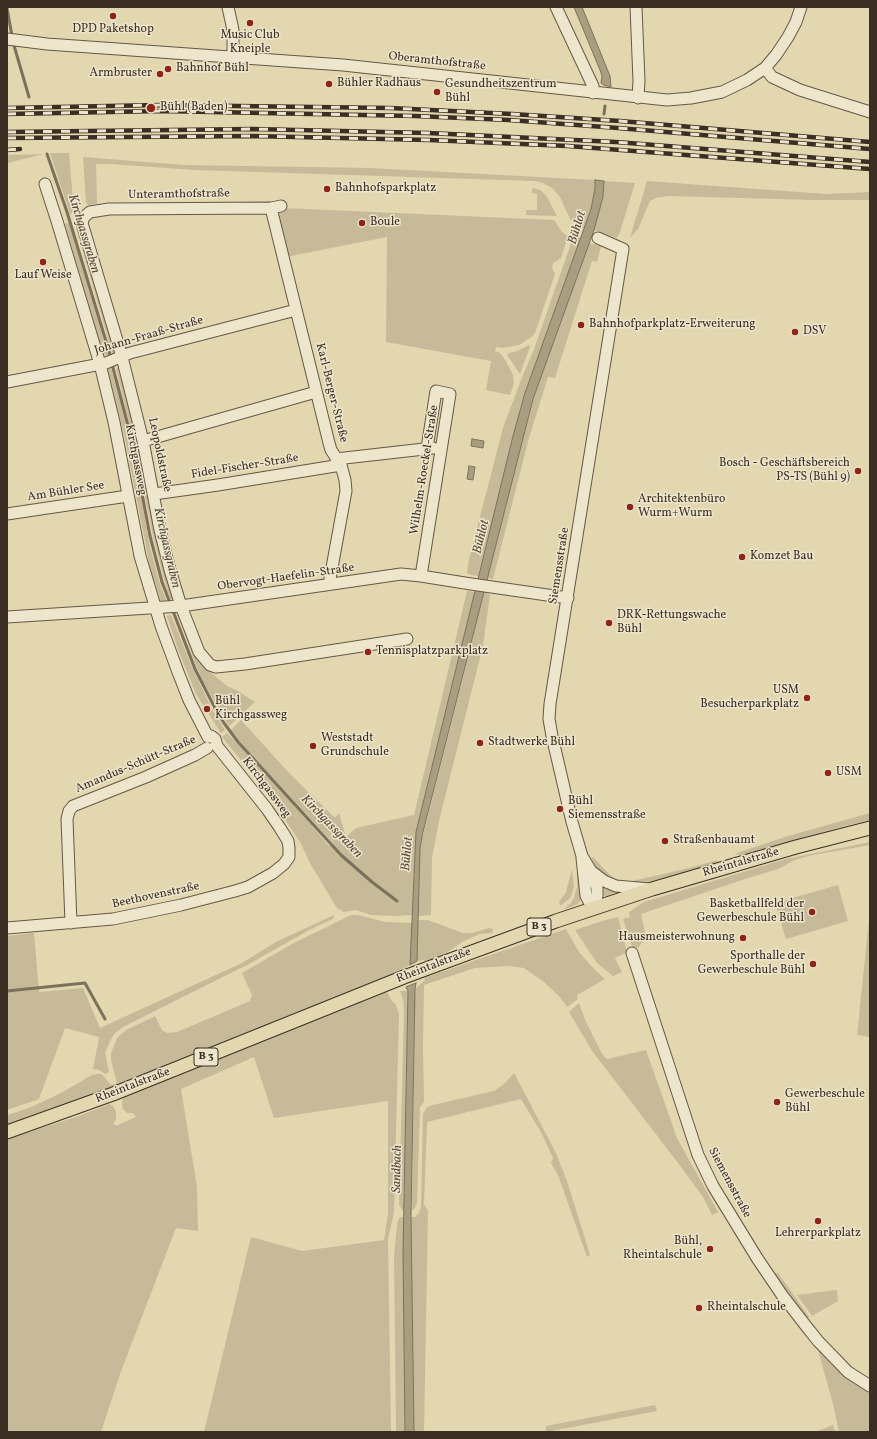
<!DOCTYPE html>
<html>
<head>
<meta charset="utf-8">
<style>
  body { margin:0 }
  #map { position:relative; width:877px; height:1439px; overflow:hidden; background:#e3d7b0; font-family:Vollkorn,serif }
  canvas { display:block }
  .frame { position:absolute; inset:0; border:8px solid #3c2e23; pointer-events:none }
</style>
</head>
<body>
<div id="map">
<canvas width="877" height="1439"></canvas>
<div class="frame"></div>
</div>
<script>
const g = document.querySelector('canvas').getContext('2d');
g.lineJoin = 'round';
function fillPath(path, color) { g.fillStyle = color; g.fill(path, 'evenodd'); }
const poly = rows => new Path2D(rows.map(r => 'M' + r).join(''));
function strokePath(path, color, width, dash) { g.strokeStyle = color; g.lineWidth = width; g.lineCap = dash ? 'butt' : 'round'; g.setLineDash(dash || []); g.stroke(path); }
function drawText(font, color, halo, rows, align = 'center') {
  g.font = font + ' Vollkorn,serif'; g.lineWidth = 3; g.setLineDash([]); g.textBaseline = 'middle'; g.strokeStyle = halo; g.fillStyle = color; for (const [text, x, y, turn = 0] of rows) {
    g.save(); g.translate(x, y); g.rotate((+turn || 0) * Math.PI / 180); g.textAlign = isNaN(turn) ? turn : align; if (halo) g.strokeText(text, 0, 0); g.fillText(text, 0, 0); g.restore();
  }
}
const green = poly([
  [50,153,69,153,74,212,70,214],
  [44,154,7,163,7,155],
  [83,157,184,165,371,168,595,180,595,189,591,209,585,229,576,225,570,219,560,197,552,188,543,183,535,181,195,170,111,164,96,164,97,204,88,205,86,202],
  [604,181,635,183,619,235,616,238,594,230,603,197],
  [647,181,826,194,870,192,870,200,814,200,668,196,656,198,650,201,638,229,630,238],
  [532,188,540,190,546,195,557,216,526,215,526,210,537,210,537,194,532,193],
  [283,208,554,220,562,232,568,236,561,258,553,263,552,268,555,274,535,333,533,336,519,345,503,348,496,347,495,351,500,353,506,361,513,375,514,384,510,395,486,390,491,361,386,342,387,237,286,257,277,212],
  [76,219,80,226,115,352,112,353,74,220],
  [69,222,108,355,105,355,101,348,65,224],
  [574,235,582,238,525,393,478,576,471,575,467,573,469,559,503,428,521,380,534,349],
  [589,243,601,246,597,262,592,261,555,378,548,377,529,438,493,579,487,578,533,399],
  [529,345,530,347,520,374,507,355,509,353,517,351],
  [111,368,132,445,150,547,159,581,166,600,161,601,151,572,124,434,108,369],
  [116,368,118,368,134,422,175,599,170,599,164,579,153,536,134,442],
  [467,591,475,592,416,832,412,915,396,916,371,915,356,910,344,912,337,908,310,863,300,842,264,788,222,737,227,733,288,798,329,846,334,844,244,747,231,730,241,720,290,774,335,818,339,813,346,837,356,828,414,815],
  [484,593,490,594,483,646,439,821,432,858,431,915,418,916,420,848],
  [177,614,180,614,199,660,204,667,227,686,238,691,255,702,229,726,203,681,195,663],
  [171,615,192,667,212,709,225,730,221,733,196,694,179,652,167,616],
  [870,813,870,820,845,826,741,855,734,854,788,836],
  [870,842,870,845,808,856,795,860,778,869,742,880,641,914,646,937,639,947,633,949,623,919,630,917,629,912,644,902,786,859],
  [593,857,608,873,615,879,623,881,632,881,681,870,718,860,714,864,659,879,639,884,624,885,603,876,596,867,591,858],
  [577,863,581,890,581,899,578,904,563,910,571,903,574,898,577,887],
  [572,869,574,887,570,898,560,906,559,902,566,892],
  [601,885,624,892,605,898],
  [838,885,848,921,786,939,775,903],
  [870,910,870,1037,857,1035],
  [334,915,333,919,313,928,249,964,123,1027,115,1033,110,1041,105,1053,109,1072,105,1074,99,1070,93,1069,99,1037,65,1028,39,1099,7,1110,7,936,34,933,39,992,83,988,100,1028,242,963,276,942],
  [351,915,357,915,386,922,412,923,410,965,402,969,403,972,330,1000,119,1085,7,1126,7,1115,29,1108,61,1093,92,1075,96,1074,102,1074,111,1085,117,1083,111,1060,111,1053,117,1038,126,1030,155,1016,162,1030,167,1033,177,1032,250,1001,252,995,242,973,292,944],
  [618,917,627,952,615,958,622,972,613,976,597,963,575,930,602,921],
  [418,920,428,920,463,933,472,933,489,928,493,929,492,933,480,934,464,941,443,955,425,962,424,960,417,961],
  [566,929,579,952,594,969,605,979,577,995,578,999,567,1007,559,996,544,982,524,968,509,966,475,968,424,985,423,1047,424,1102,420,1107,417,1203,415,1208,412,1210,415,989,425,980,424,978],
  [400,991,408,991,404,1212,399,1205,404,1010,403,1000],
  [387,992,392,1001,396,1005,399,1014,394,1212,388,1239,391,1432,204,1432,251,1237,302,1251,384,1240,388,1213,388,1101,274,1118,254,1057,181,1089,197,1187,198,1231,176,1228,120,1374,101,1432,7,1432,7,1139,76,1117,109,1104,113,1106,116,1112,116,1120,113,1123,116,1126,136,1117,133,1113,127,1113,123,1109,122,1103,123,1097,311,1021],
  [579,1003,586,1022,602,1054,607,1059,646,1050,677,1138,718,1212,712,1215,703,1197,681,1167,593,1052,569,1012],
  [514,1073,556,1153,567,1181,590,1255,587,1257,558,1175,551,1163,553,1158,542,1134,521,1099,427,1122,424,1204,428,1211,424,1432,414,1432,411,1217,415,1217,419,1213,421,1206,423,1114,427,1107,433,1105,494,1091,503,1085],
  [400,1217,404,1217,405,1432,396,1432,394,1257,396,1234,398,1220],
  [778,1273,810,1318,804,1315,774,1274],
  [837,1290,838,1301,812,1316,797,1295],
  [819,1348,870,1391,870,1432,839,1432,833,1404,818,1350],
  [655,1405,657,1411,546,1432,546,1426],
  [833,1425,835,1432,815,1432]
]);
const water = poly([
  [574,7,582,7,610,76,611,87,604,85,601,83,602,76,600,70,574,7],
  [595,180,604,181,603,197,594,230,533,399,423,832,420,848,417,961,410,965,416,832,513,436,525,393,591,209,595,189,595,180],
  [472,439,484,441,483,448,471,446,472,439],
  [469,466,475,467,473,480,467,479,469,466],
  [416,983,415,989,411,1217,414,1432,405,1432,403,1252,408,991,406,987,416,983]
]);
const stream = poly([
  [7,8,12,36],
  [13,42,29,97],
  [604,114,605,106],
  [47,154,67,212,111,358],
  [112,364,132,441,150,536,162,582,195,669,215,708,224,723,238,742,341,855,372,882,397,901],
  [7,991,85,983,105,1019]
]);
const minor = poly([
  [228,7,233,30,233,57],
  [556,7,593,86,593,93],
  [636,7,639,81,638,98],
  [7,39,47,44,343,65,667,100,691,98,722,92,747,80,765,68,776,55,788,37,796,22,801,7],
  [765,68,772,77,800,90,870,112],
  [45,184,57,221,100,364,114,422,140,556,161,626,178,672,189,700,208,737],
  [281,206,271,208,109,209,90,212,84,217,82,223,122,357,143,441,160,530,170,570,181,606,199,652,210,665,216,667,245,664,407,639],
  [271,208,329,443,331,450,341,465,345,480,346,491,329,584],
  [7,382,106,363,130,353,296,310],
  [143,441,316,392],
  [336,459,433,448],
  [154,494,218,485,341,465],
  [7,514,128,496],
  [421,576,450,394,436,391,427,448],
  [7,617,181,606,401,574,421,576,471,584,568,598],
  [582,858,586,896,593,909],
  [591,871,604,881,616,886,650,889],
  [593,909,597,896,597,888,591,871,582,856,572,822,552,736,549,719,550,704,623,249,598,238],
  [71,923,67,819,69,811,73,806,146,777,195,755,207,748],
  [7,928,113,919,181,905,235,891,248,887,273,873,284,864,289,857,289,848,288,841,280,828,267,809,217,746,215,739,211,736,208,737],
  [632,953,698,1155,713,1186,757,1258,782,1295,806,1326,818,1341,848,1372,870,1386]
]);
const major = poly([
  [7,1132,113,1094,404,977,556,921,652,889,796,847,870,828]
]);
const rail = poly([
  [7,108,160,105,390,108,512,114,620,121,870,142],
  [7,114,161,111,415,116,509,120,618,128,870,149],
  [7,132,253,129,428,133,616,142,870,162],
  [7,138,252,136,429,140,568,146,870,169],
  [7,150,20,149]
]);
const markers = [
  [113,16,4,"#8f2418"],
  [250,23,4,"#8f2418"],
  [168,69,4,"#8f2418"],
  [160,74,4,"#8f2418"],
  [329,84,4,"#8f2418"],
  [437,92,4,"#8f2418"],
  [151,108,5,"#8f2418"],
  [327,189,4,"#8f2418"],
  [362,223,4,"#8f2418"],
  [43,262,4,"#8f2418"],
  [581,325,4,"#8f2418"],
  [795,332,4,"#8f2418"],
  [858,471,4,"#8f2418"],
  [630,507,4,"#8f2418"],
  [742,557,4,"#8f2418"],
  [609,623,4,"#8f2418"],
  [368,652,4,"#8f2418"],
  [807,698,4,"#8f2418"],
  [207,709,4,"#8f2418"],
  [480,743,4,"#8f2418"],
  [313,746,4,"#8f2418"],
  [828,773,4,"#8f2418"],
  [560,809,4,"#8f2418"],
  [665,841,4,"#8f2418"],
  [812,912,4,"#8f2418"],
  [743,938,4,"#8f2418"],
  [813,964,4,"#8f2418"],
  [777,1102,4,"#8f2418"],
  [818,1221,4,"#8f2418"],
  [710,1249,4,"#8f2418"],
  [699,1308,4,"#8f2418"]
];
const shields = [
  [539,927,24],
  [206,1057,24]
];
const shieldNames = [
  ["B 3",539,927],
  ["B 3",206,1057]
];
const poiNames = [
  ["DPD Paketshop",113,30,"center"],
  ["Music Club",250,36,"center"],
  ["Kneiple",250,50,"center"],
  ["Bahnhof Bühl",176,69],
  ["Armbruster",152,74,"right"],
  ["Bühler Radhaus",337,84],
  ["Gesundheitszentrum",445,85],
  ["Bühl",445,99],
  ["Bühl (Baden)",160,108],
  ["Bahnhofsparkplatz",335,189],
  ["Boule",370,223],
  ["Lauf Weise",43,276,"center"],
  ["Bahnhofparkplatz-Erweiterung",589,325],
  ["DSV",803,332],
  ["Bosch - Geschäftsbereich",850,464,"right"],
  ["PS-TS (Bühl 9)",850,478,"right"],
  ["Architektenbüro",638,500],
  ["Wurm+Wurm",638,514],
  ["Komzet Bau",750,557],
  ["DRK-Rettungswache",617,616],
  ["Bühl",617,630],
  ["Tennisplatzparkplatz",376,652],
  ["USM",799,691,"right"],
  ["Besucherparkplatz",799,705,"right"],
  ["Bühl",215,702],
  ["Kirchgassweg",215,716],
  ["Weststadt",321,739],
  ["Grundschule",321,753],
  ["Stadtwerke Bühl",488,743],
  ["USM",836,773],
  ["Bühl",568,802],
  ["Siemensstraße",568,816],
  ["Straßenbauamt",673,841],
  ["Basketballfeld der",804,905,"right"],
  ["Gewerbeschule Bühl",804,919,"right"],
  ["Hausmeisterwohnung",735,938,"right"],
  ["Sporthalle der",805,957,"right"],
  ["Gewerbeschule Bühl",805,971,"right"],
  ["Gewerbeschule",785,1095],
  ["Bühl",785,1109],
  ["Lehrerparkplatz",818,1234,"center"],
  ["Bühl,",702,1242,"right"],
  ["Rheintalschule",702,1256,"right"],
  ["Rheintalschule",707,1308]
];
const streetNames = [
  ["Oberamthofstraße",437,62,6],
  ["Unteramthofstraße",179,195,-1],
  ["Johann-Fraaß-Straße",149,336,-16],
  ["Karl-Berger-Straße",331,393,76],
  ["Leopoldstraße",159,455,78],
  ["Kirchgassweg",135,460,79],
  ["Fidel-Fischer-Straße",245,467,-9],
  ["Wilhelm-Roeckel-Straße",425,470,-81],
  ["Am Bühler See",66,492,-9],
  ["Siemensstraße",560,566,-81],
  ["Obervogt-Haefelin-Straße",286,578,-8],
  ["Amandus-Schütt-Straße",136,765,-23],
  ["Kirchgassweg",266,788,53],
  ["Rheintalstraße",741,863,-16],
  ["Beethovenstraße",156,896,-12],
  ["Rheintalstraße",434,966,-21],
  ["Rheintalstraße",133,1086,-21],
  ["Siemensstraße",729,1183,62]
];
const waterNames = [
  ["Bühlot",578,228,-73],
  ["Kirchgassgraben",83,234,73],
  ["Bühlot",482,537,-76],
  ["Kirchgassgraben",166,548,77],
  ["Kirchgassgraben",331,827,46],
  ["Bühlot",408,854,-85],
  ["Sandbach",398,1169,-89]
];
fillPath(green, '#c7ba98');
fillPath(water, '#aa9e80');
strokePath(water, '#7e715b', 1);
strokePath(stream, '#7e715b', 3);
strokePath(minor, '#665846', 13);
strokePath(major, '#3c2e23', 15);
strokePath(minor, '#ede5cc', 11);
strokePath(major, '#e3d7b0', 13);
strokePath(rail, '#3c2e23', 4.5);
strokePath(rail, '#ede5cc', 3, [9]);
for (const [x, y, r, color] of markers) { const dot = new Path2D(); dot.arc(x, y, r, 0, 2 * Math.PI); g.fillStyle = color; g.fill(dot); strokePath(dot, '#ede5cc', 1.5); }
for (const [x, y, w] of shields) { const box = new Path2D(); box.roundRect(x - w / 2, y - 9, w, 18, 3); g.fillStyle = '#ede5cc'; g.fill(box); strokePath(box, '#3c2e23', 1); }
drawText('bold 11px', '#3c2e23', null, shieldNames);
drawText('12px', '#3c2e23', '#ede5cc', poiNames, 'left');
drawText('12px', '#3c2e23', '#ede5cc', streetNames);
drawText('italic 13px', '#584a3a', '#ede5cc', waterNames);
</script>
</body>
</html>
